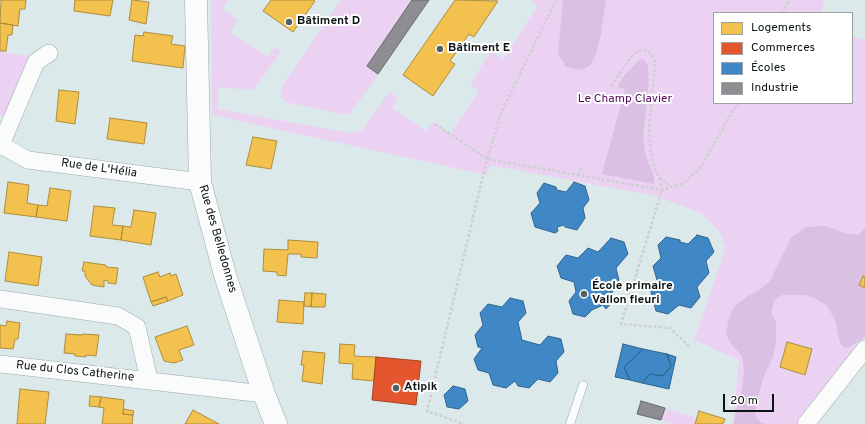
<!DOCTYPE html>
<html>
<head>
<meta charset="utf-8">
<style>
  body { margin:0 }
  #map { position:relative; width:865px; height:424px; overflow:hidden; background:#dbe9ea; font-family:Overpass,sans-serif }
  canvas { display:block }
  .legend { position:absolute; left:713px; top:12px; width:140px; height:92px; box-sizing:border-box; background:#fff; border:1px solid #9da1a1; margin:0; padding:5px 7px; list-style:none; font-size:12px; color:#0b1415 }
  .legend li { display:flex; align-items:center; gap:8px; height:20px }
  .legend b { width:20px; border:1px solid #9da1a1 }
  .scale { position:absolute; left:723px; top:394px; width:51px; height:18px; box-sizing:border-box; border:2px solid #0b1415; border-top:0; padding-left:5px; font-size:12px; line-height:14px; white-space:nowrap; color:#0b1415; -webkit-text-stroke:3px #fff; paint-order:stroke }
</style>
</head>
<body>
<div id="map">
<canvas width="865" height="424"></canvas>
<ul class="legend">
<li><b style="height:11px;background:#f2c14e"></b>Logements</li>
<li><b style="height:11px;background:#e4572e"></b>Commerces</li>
<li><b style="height:11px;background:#3f88c5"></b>Écoles</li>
<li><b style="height:11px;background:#8d8d92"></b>Industrie</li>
</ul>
<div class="scale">20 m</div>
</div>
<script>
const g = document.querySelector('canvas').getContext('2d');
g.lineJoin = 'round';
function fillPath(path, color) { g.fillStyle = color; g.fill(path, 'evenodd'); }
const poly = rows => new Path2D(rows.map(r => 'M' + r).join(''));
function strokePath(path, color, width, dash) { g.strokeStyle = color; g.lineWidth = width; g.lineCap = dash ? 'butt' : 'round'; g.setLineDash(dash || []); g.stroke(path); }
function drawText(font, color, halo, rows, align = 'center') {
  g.font = font + ' Overpass,sans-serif'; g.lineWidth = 4; g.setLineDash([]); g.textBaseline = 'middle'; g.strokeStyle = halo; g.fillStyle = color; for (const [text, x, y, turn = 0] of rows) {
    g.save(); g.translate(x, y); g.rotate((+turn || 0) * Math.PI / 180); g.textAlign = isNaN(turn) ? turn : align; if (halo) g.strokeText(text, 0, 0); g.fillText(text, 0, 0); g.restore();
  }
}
const green = poly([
  [211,0,228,0,222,9,238,20,230,32,268,57,275,47,281,51,258,84,253,89,248,90,218,87,218,109,351,133,359,132,364,128,389,92,398,98,392,108,427,131,433,122,450,134,479,91,470,84,491,51,503,59,538,5,531,0,824,0,822,13,714,13,714,103,852,103,852,36,865,40,865,337,847,362,797,424,733,424,739,360,694,340,726,248,719,231,701,213,655,196,490,165,487,175,212,115],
  [341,0,412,0,367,66,378,74,351,113,345,115,286,102,280,95,283,84],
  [0,52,29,56,5,116,0,115],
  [665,408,697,418,695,424,673,424,661,420]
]);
const forest = poly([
  [563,0,606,0,601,34,596,54,590,66,580,70,566,67,558,54],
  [640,59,644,60,648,66,649,79,643,139,646,157,654,176,654,184,602,174,625,89,617,87,624,76],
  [825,226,845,233,858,235,865,228,865,337,850,347,844,348,840,343,835,320,827,306,816,299,805,295,782,295,775,300,772,308,772,315,776,322,776,342,773,357,764,376,757,401,755,415,760,422,766,424,733,424,742,389,744,370,742,356,732,345,726,334,729,317,735,306,749,295,759,290,770,281,791,238,806,227]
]);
const homes = poly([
  [1,0,26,0,25,9,20,9,18,26,0,23,1,0],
  [75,0,113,0,110,16,74,11,75,0],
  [132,0,149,2,146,24,129,20,132,0],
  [271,0,313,0,315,1,293,32,263,11,271,0],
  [455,0,498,1,474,37,469,34,450,61,455,64,433,96,403,75,455,0],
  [0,23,13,25,12,35,8,35,6,51,0,51,0,23],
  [144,32,173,36,171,44,185,46,183,68,132,61,135,35,143,36,144,32],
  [59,90,79,92,75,124,56,121,59,90],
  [110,118,147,123,144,144,107,139,110,118],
  [253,137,277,141,271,169,246,165,253,137],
  [8,182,29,185,27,203,38,205,36,217,4,213,8,182],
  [50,188,71,191,67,221,36,217,38,205,47,206,50,188],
  [94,206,115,208,112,225,123,226,121,240,90,236,94,206],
  [134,210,156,213,151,245,121,240,123,226,131,227,134,210],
  [288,240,318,242,317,258,301,257,301,254,288,254,286,276,277,275,277,272,263,271,264,249,288,250,288,240],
  [9,252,42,257,38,286,5,281,9,252],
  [84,262,106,265,106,267,118,268,116,284,108,283,108,281,104,280,104,287,92,285,85,276,85,271,82,271,84,262],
  [158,272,160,277,170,273,171,276,176,274,183,295,168,301,166,297,151,302,143,277,158,272],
  [863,276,865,277,865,288,859,285,863,276],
  [305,293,312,293,311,307,304,306,305,293],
  [312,293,326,294,325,307,311,307,312,293],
  [166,297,168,301,153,306,151,302,166,297],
  [279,300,304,302,303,324,277,322,279,300],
  [7,321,20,323,18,339,15,339,13,349,0,348,0,325,6,326,7,321],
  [187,326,194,345,179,350,183,360,174,363,164,361,155,337,187,326],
  [66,334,82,335,82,334,99,335,96,356,86,355,86,357,75,356,75,354,64,353,66,334],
  [787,342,812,349,805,375,780,367,787,342],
  [340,344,355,345,354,356,376,357,374,381,352,379,353,364,339,363,340,344],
  [303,351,325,353,322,384,302,381,304,365,301,365,303,351],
  [20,389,49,392,45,424,17,424,20,389],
  [90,396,101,397,99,407,89,406,90,396],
  [101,397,124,400,123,414,133,415,132,424,102,424,104,408,99,407,101,397],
  [124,409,134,411,133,415,123,414,124,409],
  [193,410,219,424,185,424,193,410],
  [699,411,725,419,723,424,695,424,699,411]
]);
const shops = poly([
  [376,357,421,361,416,405,372,400,376,357]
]);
const schools = poly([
  [574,182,585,186,589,200,583,208,585,218,577,230,565,227,564,225,557,227,558,231,555,233,535,227,531,213,540,203,537,193,544,183,556,187,557,190,566,192,574,182],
  [697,235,708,238,714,252,706,261,709,273,697,287,700,297,691,308,679,305,668,314,656,311,650,288,653,286,656,287,658,280,657,280,653,266,661,258,658,245,666,237,680,240,680,242,688,244,697,235],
  [611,238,624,242,628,254,616,268,619,280,612,288,614,300,606,309,603,305,592,310,585,317,573,314,569,301,576,292,574,282,561,278,557,266,566,255,578,258,588,248,598,252,611,238],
  [510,298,523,301,526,313,518,322,522,340,540,345,548,336,561,339,564,352,556,361,558,373,550,382,538,379,529,388,518,386,515,381,506,388,493,385,489,373,478,370,474,359,482,348,478,347,475,335,483,325,480,313,488,304,502,307,510,298],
  [623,344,643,349,624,367,630,380,615,377,623,344],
  [643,349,667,354,671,366,663,376,650,374,642,383,630,380,624,367,643,349],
  [667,354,676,357,669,389,642,383,650,374,663,376,671,366,667,354],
  [453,386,465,389,468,401,459,409,447,407,444,395,453,386]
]);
const industry = poly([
  [412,0,429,0,378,74,367,66,412,0],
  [641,401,665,408,661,420,637,414,641,401]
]);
const path = poly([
  [556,0,502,111,487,159,662,190,684,183,701,167,732,112,739,103],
  [783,13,789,0],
  [611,86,632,56,638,51,644,50,649,52,654,58,655,63,649,130,651,155,655,169,660,178,672,187],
  [435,124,487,159,427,411,464,424],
  [578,175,581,168],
  [660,178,662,190,621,324,670,328,691,348]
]);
const lane = poly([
  [570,424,583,385]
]);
const street = poly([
  [1,145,28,160,200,182],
  [0,147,36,62,49,53],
  [0,299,118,316,137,327,149,380],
  [0,364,264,394],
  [806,424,865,349]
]);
const secondary = poly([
  [196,0,200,182,225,275,264,394,276,424]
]);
const markers = [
  [289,22,4,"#545f60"],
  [440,49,4,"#545f60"],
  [584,294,4,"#545f60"],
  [396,388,4,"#545f60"]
];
const poiNames = [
  ["Bâtiment D",297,22],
  ["Bâtiment E",448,49],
  ["École primaire",592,287],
  ["Vallon fleuri",592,301],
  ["Atipik",404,388]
];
const parkNames = [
  ["Le Champ Clavier",625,100]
];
const streetNames = [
  ["Rue de L'Hélia",99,169,8],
  ["Rue des Belledonnes",217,239,74],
  ["Rue du Clos Catherine",75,372,6]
];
fillPath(green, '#ebd2f3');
fillPath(forest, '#dac1e3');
fillPath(homes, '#f2c14e');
strokePath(homes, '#ad8d3d', 1);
fillPath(shops, '#e4572e');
strokePath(shops, '#a34326', 1);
fillPath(schools, '#3f88c5');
strokePath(schools, '#2f6590', 1);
fillPath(industry, '#8d8d92');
strokePath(industry, '#66696c', 1);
strokePath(lane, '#9da8a9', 9);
strokePath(street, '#9da8a9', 18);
strokePath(secondary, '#9da8a9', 23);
strokePath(path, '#cdd0d0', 2.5, [3, 2]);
strokePath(lane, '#fafcfc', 8);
strokePath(street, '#fafcfc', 17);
strokePath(secondary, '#fafcfc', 22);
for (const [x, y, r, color] of markers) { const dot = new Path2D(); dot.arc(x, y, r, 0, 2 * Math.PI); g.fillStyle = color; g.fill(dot); strokePath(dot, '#fff', 1.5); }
drawText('bold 12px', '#0b1415', '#fff', poiNames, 'left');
drawText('12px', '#520b57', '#fff', parkNames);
drawText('12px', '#0b1415', '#fff', streetNames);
</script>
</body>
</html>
